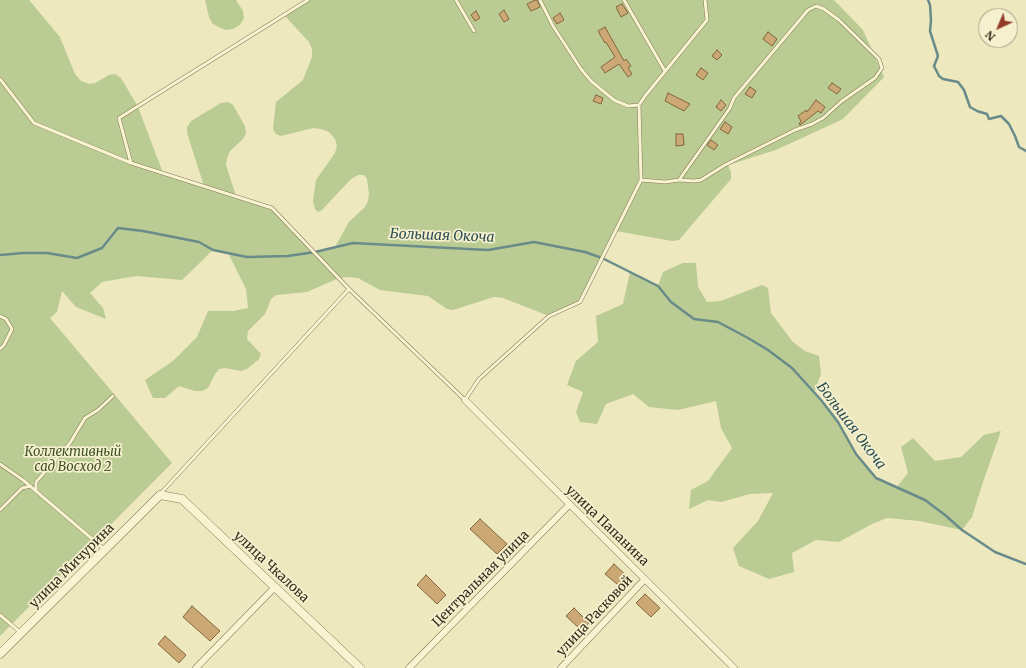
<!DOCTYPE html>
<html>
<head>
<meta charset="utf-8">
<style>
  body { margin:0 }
  #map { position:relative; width:1026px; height:668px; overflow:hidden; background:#ede8be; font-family:Merriweather,serif }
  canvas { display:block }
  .north { position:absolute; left:978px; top:8px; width:40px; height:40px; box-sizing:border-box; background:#f5f0ce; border:1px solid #a8a287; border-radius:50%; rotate:224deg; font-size:11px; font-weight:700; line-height:16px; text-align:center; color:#352c1c }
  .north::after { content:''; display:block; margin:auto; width:14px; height:18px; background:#933b28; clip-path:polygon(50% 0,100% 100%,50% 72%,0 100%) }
</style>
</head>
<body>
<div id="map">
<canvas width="1026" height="668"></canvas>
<div class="north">N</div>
</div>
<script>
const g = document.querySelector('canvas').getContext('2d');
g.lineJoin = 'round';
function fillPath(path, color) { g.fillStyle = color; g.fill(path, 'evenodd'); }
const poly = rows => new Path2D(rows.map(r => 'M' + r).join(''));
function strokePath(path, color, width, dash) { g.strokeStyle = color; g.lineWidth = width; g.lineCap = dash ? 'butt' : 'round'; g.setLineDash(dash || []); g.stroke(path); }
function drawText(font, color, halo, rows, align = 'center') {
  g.font = font + ' Merriweather,serif'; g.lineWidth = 3.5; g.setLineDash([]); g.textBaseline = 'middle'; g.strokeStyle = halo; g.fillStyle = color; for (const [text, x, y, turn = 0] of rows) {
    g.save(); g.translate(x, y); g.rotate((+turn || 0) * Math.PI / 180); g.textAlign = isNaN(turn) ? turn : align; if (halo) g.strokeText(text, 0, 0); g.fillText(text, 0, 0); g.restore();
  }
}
const green = poly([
  [0,0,29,0,60,37,75,74,81,81,89,84,95,83,109,75,115,74,121,78,138,107,163,173,204,186,187,133,187,127,191,121,221,103,228,102,233,105,245,126,246,133,243,139,230,151,227,158,226,165,236,196,272,208,315,252,335,247,349,222,365,207,368,201,369,194,367,179,364,175,358,175,351,179,322,210,318,212,315,209,313,201,316,180,335,153,337,146,335,139,329,132,321,129,313,128,281,136,276,134,273,129,276,102,303,80,312,57,312,49,309,42,284,15,308,0,834,0,863,30,884,77,843,119,776,150,728,165,731,173,731,179,679,240,672,241,616,231,580,302,549,316,503,298,494,297,453,310,447,309,428,296,380,290,358,278,349,277,339,278,307,292,276,295,271,299,265,314,248,331,247,339,261,354,259,359,247,369,241,371,225,368,219,369,215,374,208,388,202,391,195,391,179,386,165,398,153,398,145,380,173,361,197,337,208,311,233,311,248,308,246,289,228,253,213,250,182,280,136,276,102,282,90,293,103,308,106,319,76,307,62,291,57,312,50,318,172,463,0,636],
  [205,0,236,0,243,11,244,18,240,25,233,29,226,30,218,27,212,23,209,17],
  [683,263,696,263,698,287,707,302,721,301,762,285,768,288,771,313,793,342,805,351,819,356,821,374,814,393,838,422,856,454,876,478,896,488,908,473,901,447,913,438,935,461,961,457,984,435,1001,431,983,482,972,517,962,530,919,521,887,518,872,524,839,542,816,540,792,553,794,572,769,579,739,566,733,548,758,521,773,493,750,494,721,502,708,500,689,509,691,490,708,481,732,448,721,428,716,401,678,410,649,407,633,394,606,404,597,424,580,422,576,412,583,392,567,385,576,361,598,342,596,316,623,304,630,272,658,286,663,272]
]);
const stream = poly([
  [928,0,930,5,931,20,930,31,938,56,934,66,939,76,943,79,958,82,964,90,970,107,977,111,987,114,989,119,1001,116,1009,124,1015,136,1019,147,1026,151],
  [0,255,23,253,47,253,77,258,102,248,118,228,143,231,199,242,213,250,247,257,288,256,315,252,353,243,488,250,534,242,585,252,602,258,658,286,671,302,694,319,718,322,748,338,768,350,792,368,821,400,838,422,856,454,876,478,925,500,945,515,962,530,995,552,1026,564]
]);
const building = poly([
  [535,0,537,0,540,7,531,11,527,4,535,0],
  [622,4,628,13,621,17,616,7,622,4],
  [504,10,509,19,504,22,499,14,504,10],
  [476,11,480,18,475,21,471,15,476,11],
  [560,13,564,20,557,24,553,18,560,13],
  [605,27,624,61,626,59,631,66,628,68,632,74,628,77,619,64,605,73,601,67,615,57,606,42,605,43,598,31,605,27],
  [768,32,777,39,772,46,763,39,768,32],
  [717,50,722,55,717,60,712,56,717,50],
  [701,68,708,73,703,80,696,75,701,68],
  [832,83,841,89,837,94,828,88,832,83],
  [750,87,756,91,752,98,745,94,750,87],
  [668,93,690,104,684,111,665,101,668,93],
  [596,95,603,98,601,104,593,101,596,95],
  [721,100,726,105,721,111,716,107,721,100],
  [816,100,825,107,821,113,818,111,800,125,799,124,801,121,798,116,806,110,807,112,816,100],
  [725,122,732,127,728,134,720,129,725,122],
  [676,134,683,134,684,145,676,146,676,134],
  [711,140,718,145,714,150,707,145,711,140],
  [480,519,507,544,497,554,470,529,480,519],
  [614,564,631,580,623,589,605,574,614,564],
  [426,575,446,595,437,604,417,585,426,575],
  [645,594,660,608,651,617,636,603,645,594],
  [192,606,220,631,210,641,183,617,192,606],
  [574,608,589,623,582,631,566,616,574,608],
  [165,636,186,655,179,663,158,644,165,636]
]);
const service = poly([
  [456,0,474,31],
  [540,0,553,26,581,69,591,81,614,100,628,106,639,105],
  [624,0,665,71],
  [0,79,34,123,131,163,272,208,349,289],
  [131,163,119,118,308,0],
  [641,180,665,182,679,180,730,108,734,98,808,10,816,6,824,9,839,20,879,59,882,68,875,78,842,101,823,118,812,124,795,130,725,165,701,180,694,181,679,180],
  [0,316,6,319,12,329,4,345,0,349],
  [0,464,23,480,104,549],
  [36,491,36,482,70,443,85,418,98,410,113,396],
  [161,493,349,289,465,400,479,379,549,316,580,302,641,180,639,105,645,96,707,20,705,0],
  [0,510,22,488,31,486],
  [0,615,20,632]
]);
const minor = poly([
  [465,400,734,668],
  [196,668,275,587],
  [409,668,569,505],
  [561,668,645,579]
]);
const tertiary = poly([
  [0,654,160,495,182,499,360,668]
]);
const parkNames = [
  ["Коллективный",73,452],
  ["сад Восход 2",73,467]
];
const streetNames = [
  ["улица Папанина",607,526,44],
  ["улица Мичурина",72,566,-45],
  ["улица Чкалова",271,567,43],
  ["Центральная улица",481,579,-45],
  ["улица Расковой",595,616,-47]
];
const waterNames = [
  ["Большая Окоча",442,236,2],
  ["Большая Окоча",851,426,53]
];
fillPath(green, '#bacb93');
strokePath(stream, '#698c8a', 2.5);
fillPath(building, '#cba874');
strokePath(building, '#84663d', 1);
strokePath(service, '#857857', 4);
strokePath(minor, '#857857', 7);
strokePath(tertiary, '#857857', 9);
strokePath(service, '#f8f4d1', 3);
strokePath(minor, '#f8f4d1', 6);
strokePath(tertiary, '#f8f4d1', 8);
drawText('italic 13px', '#3d5123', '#f5f0ce', parkNames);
drawText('13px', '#352c1c', '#f5f0ce', streetNames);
drawText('italic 14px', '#2b4f54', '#f5f0ce', waterNames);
</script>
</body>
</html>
